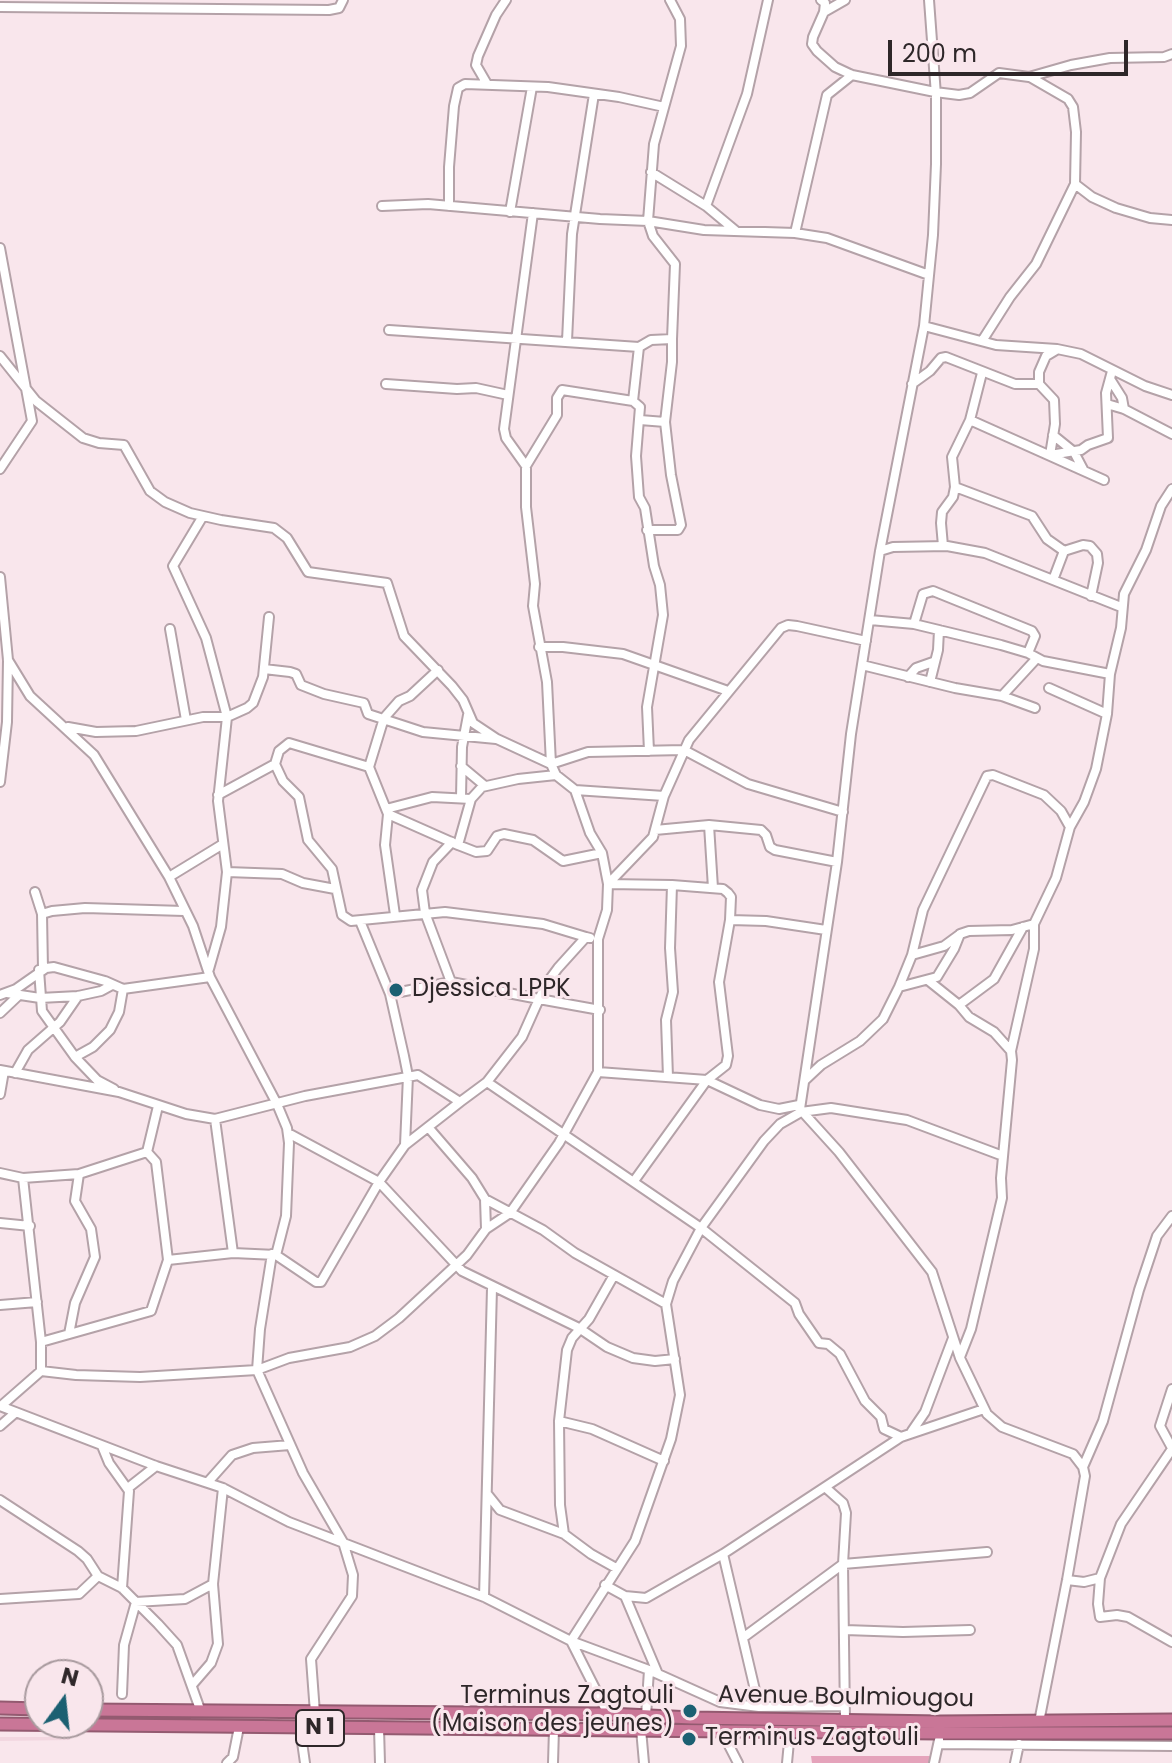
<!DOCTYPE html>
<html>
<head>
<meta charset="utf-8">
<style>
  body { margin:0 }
  #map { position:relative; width:1172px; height:1763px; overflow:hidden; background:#f9e6ec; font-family:Poppins,sans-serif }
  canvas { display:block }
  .north { position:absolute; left:24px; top:1659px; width:80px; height:80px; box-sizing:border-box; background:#f9e6ec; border:2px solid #a89a9e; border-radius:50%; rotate:15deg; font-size:22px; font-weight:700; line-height:32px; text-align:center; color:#2e2729 }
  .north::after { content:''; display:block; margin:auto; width:28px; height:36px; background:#1b6072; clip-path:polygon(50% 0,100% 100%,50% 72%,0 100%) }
  .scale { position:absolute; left:888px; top:40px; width:240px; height:36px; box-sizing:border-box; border:4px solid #2e2729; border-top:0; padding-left:10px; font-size:24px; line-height:28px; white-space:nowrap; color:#2e2729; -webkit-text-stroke:6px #f9e6ec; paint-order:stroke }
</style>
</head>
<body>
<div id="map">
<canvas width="1172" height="1763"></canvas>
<div class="north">N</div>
<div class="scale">200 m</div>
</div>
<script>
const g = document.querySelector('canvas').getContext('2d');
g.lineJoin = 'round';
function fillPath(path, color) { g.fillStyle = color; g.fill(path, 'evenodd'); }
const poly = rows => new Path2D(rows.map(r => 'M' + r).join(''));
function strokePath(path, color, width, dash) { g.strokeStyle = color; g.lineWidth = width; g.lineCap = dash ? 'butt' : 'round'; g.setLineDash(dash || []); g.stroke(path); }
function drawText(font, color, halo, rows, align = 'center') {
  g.font = font + ' Poppins,sans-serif'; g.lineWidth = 6; g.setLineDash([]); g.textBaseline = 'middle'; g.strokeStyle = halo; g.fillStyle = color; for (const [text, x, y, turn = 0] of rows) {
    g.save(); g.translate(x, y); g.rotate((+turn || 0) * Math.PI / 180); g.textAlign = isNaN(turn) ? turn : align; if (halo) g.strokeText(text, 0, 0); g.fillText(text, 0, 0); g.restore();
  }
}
const built = poly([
  [0,1737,70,1737,70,1740,0,1741]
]);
const forest = poly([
  [811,1756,936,1756,934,1763,812,1763]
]);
const minor = poly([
  [670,0,680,19,681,46,654,144,648,221,704,230,795,233,827,238,929,275],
  [821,0,825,3,824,12,813,37,812,44,817,51,835,67,852,75,935,92,959,95,970,93,999,73,1029,77,1071,65,1110,58,1164,57,1172,54],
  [929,0,936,95,936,164,933,235,924,326,880,551,851,734,837,862,800,1109,839,1152,932,1272,960,1358,987,1414,1002,1427,1073,1454,1083,1467,1085,1476,1067,1580,1039,1722],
  [0,7,329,10,339,8,343,0],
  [824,12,845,0],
  [1030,77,1068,99,1073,107,1076,132,1075,184,1092,197,1116,208,1150,218,1172,220],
  [487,84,476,65,478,56,496,15,506,0],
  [651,172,706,206],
  [382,206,428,204,600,219,648,221,653,236,675,264,672,339,651,340,639,347,633,401,562,390,557,398,557,415,526,466],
  [449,206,449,167,454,106,458,88,465,84,548,87,619,97,664,107],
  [510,212,532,87],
  [533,213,504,429,506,438,526,466,526,507,535,584,533,606,547,682,551,764,588,752,684,750,748,784,843,812],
  [736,231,706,206,747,94,768,0],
  [795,233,827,95,852,75],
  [0,248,32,421,0,469],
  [924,326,996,345,1057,349,1081,354,1145,386,1172,395],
  [389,330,639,347],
  [567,341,572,234,594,94],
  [982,341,1010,297,1036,264,1075,184],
  [1056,350,1046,356,1039,372,1039,384,1054,400,1055,424,1050,455,1081,450,1088,445,1108,438,1106,393,1112,371],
  [0,356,36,401,83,438,99,443,124,445,150,491,165,502,190,513,221,520,274,528,287,538,308,572,387,583,404,636,452,686,463,700,473,723,497,739,551,764,556,775,575,790,590,833,602,853,608,884,672,885,723,889,728,893,731,897,730,920,719,982,728,1056,726,1065,707,1080,634,1181],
  [1110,379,1122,398,1124,409],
  [386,384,457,389,476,388,508,395],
  [912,384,930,371,941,358,946,357,1015,384,1039,384],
  [633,401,640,407,636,456,639,497,645,508,654,566,660,585,663,615,647,707,649,751],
  [1107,404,1124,409,1172,434],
  [640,420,665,422],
  [970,420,1104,480],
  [1053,435,1074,452,1084,471],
  [955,487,1032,516,1047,539,1064,551],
  [203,516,173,566,206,638,227,717,218,801,227,872,221,927,209,969],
  [647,530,678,530,681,525,671,475,665,422,672,362,672,339],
  [943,546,941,523,942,512,953,497,955,487,952,457,970,420,982,373],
  [880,551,893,547,947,546,985,553,1121,607],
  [0,577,8,660,7,722,0,782],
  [1053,580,1064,551,1083,545,1090,546,1097,554,1098,563,1091,596],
  [870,620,914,624,1001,645,1028,653,1043,661,1110,674],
  [914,624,923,594,933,591,1032,631,1035,636,1028,653],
  [170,629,186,720],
  [539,647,563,647,623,654,728,691],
  [8,660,30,696,94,755,169,877,193,926,210,977,277,1104,287,1128,289,1143,286,1216,276,1255],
  [862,665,955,688,1002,696,1035,708],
  [264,669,290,672,296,674,301,685,324,694,364,703,368,714,423,732,496,739],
  [908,677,916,668,933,662],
  [930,682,938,650,939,630],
  [1049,688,1107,714],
  [1002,696,1037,658],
  [68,727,96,732,136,731,203,717,227,717,247,708,253,703,263,677,269,617],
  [461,766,485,786],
  [369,767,289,743,279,751,275,764,283,781,299,797,308,840,332,869,342,915,351,921,445,912,543,924,586,937],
  [575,790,664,796],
  [218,795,275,764],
  [461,797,462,747,468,715],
  [386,809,432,797,471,799],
  [388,814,458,845,471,799,482,787,518,779,556,775],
  [709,825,713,888],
  [655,830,709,825,761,830,766,835,770,847,775,850,837,862],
  [458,845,476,852,487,851,497,836,504,834,533,840,563,861,602,853],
  [227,872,282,874,303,883,335,889],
  [169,877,223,844],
  [35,892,42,914,43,969],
  [42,914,52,911,85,908,184,911],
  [395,915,385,845,388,814,369,767,384,718,399,701,410,696,438,670],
  [730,920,766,921,826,930],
  [360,921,390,994,404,1056,408,1076,405,1145],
  [912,955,923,910,987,776,993,775,1044,795,1061,811,1070,827],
  [39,970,42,1011,75,1057],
  [929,981,959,1005,969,1017,994,1032,1011,1051,1012,1060,1001,1178,1002,1198,971,1329,960,1357],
  [451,982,425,913,422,890,433,862,452,842],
  [899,987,912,955,944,946,959,935],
  [7,993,40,998,78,996,101,991,112,985],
  [390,994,451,982,539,999,547,983,558,968,586,937,590,938],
  [0,995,16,989,46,968,54,967,105,981,123,989,210,977],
  [959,1005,994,979,1023,927],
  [0,1013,19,995],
  [1011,1051,1034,949,1034,924],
  [0,1070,119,1092,186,1114,215,1119,305,1096,418,1075,460,1102,487,1082,522,1037,539,999,600,1010],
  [598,1072,707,1080,760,1105,779,1109,799,1105],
  [15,1073,28,1050,60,1022,78,996],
  [668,1077,666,1020,673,992,670,948,672,885],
  [805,1080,821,1065,860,1041,883,1019,899,987,937,977,954,949,960,934,969,931,1012,930,1034,924,1056,878,1070,827,1084,802,1096,769,1107,714,1110,674,1121,628,1124,594,1146,550,1161,506,1172,489],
  [487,1082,701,1228,795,1303,799,1314,819,1343,828,1344,840,1354,865,1401,881,1417,884,1429,901,1437],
  [114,1089,97,1080,75,1057,93,1047,110,1030,119,1012,123,989],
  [0,1094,4,1071],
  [215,1119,233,1253],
  [428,1127,472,1178,485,1199,543,1230,575,1253,666,1304],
  [288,1133,379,1182,462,1271,579,1328,607,1347,633,1358,655,1361,675,1359],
  [147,1152,158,1106],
  [0,1173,23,1178,79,1174,147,1152],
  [23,1178,41,1342,41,1371],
  [485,1199,486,1229],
  [0,1223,30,1226],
  [272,1254,260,1329,257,1370,303,1473,343,1542,353,1575,352,1596,311,1659,315,1713],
  [168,1260,233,1253,276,1255,316,1282,321,1282,379,1182,405,1145,460,1102],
  [0,1305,37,1302],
  [69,1334,75,1303,95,1257,91,1229,75,1201,79,1174],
  [41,1342,151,1311,168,1260,156,1162,147,1152],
  [1172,1389,1160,1426,1172,1448],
  [0,1406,156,1466,223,1488,289,1522,484,1597,571,1641,608,1714],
  [1,1406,41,1371,76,1375,140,1377,257,1370,289,1358,350,1347,375,1336,399,1318,467,1255,486,1229,510,1213,559,1143,598,1072,598,939,607,910,608,884,653,837,664,796,689,740,781,628,788,625,797,626,866,641],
  [559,1421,592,1429,664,1461],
  [0,1426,15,1413],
  [912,1431,925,1412,953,1338],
  [102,1446,109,1463,129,1491,122,1588],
  [1083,1467,1103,1421,1139,1290,1157,1236,1172,1216],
  [208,1482,232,1455,253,1448,290,1445],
  [128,1488,156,1466],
  [826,1488,843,1503,846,1513,843,1564,845,1720],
  [488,1495,500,1510,564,1534,591,1554,616,1568],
  [0,1500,78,1551,87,1559,98,1576,122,1588,158,1624,177,1645,201,1712],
  [564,1534,560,1505,559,1421,567,1350,572,1338,589,1319,614,1275],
  [723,1554,759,1707],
  [1100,1578,1098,1604,1100,1617,1117,1615,1128,1617,1172,1642],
  [1067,1580,1084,1582,1100,1578,1121,1524,1172,1449],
  [605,1585,625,1596,646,1598,723,1554,901,1437,984,1409],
  [625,1596,658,1674],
  [484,1597,492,1288],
  [0,1599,79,1594,98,1576],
  [845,1630,903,1632,970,1630],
  [744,1637,843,1564,987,1552],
  [192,1685,211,1663,218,1644,213,1584,223,1488],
  [122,1694,124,1645,136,1602,185,1599,213,1584],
  [845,1706,759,1707,720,1702,649,1670,571,1641,635,1541,671,1439,680,1395,666,1304,673,1281,701,1228,764,1141,780,1124,801,1112,831,1108,907,1120,1003,1156],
  [646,1716,649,1670],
  [300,1728,305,1763],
  [379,1728,380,1763],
  [641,1729,644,1763],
  [721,1730,738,1763],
  [939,1744,1172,1746],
  [227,1763,233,1757,239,1727],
  [553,1763,554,1729],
  [787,1763,790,1731],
  [934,1763,939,1740],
  [1015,1763,1019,1744]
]);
const highway = poly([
  [0,1708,40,1709],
  [88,1710,608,1714,692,1718,940,1722,1172,1720],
  [0,1724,940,1733,1172,1733]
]);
const markers = [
  [396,990,8,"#1b6072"],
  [690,1711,8,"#1b6072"],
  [689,1739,8,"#1b6072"]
];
const shields = [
  [320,1728,48]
];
const shieldNames = [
  ["N 1",320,1728]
];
const poiNames = [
  ["Djessica LPPK",412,990],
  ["Terminus Zagtouli",674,1697,"right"],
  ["(Maison des jeunes)",674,1725,"right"],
  ["Terminus Zagtouli",705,1739]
];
const streetNames = [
  ["Avenue Boulmiougou",846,1698,1]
];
fillPath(built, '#f2d7e0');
fillPath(forest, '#e5a3bb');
strokePath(minor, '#b4a2a8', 12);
strokePath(highway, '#935a70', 15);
strokePath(minor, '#fff', 8);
strokePath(highway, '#c97697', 11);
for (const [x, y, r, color] of markers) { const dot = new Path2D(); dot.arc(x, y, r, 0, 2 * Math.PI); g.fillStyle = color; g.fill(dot); strokePath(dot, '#f9e6ec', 3); }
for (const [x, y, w] of shields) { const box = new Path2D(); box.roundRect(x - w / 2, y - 18, w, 36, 6); g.fillStyle = '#f9e6ec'; g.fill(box); strokePath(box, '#2e2729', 2); }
drawText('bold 22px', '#2e2729', null, shieldNames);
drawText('24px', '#2e2729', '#f9e6ec', poiNames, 'left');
drawText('24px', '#2e2729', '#f9e6ec', streetNames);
</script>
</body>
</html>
